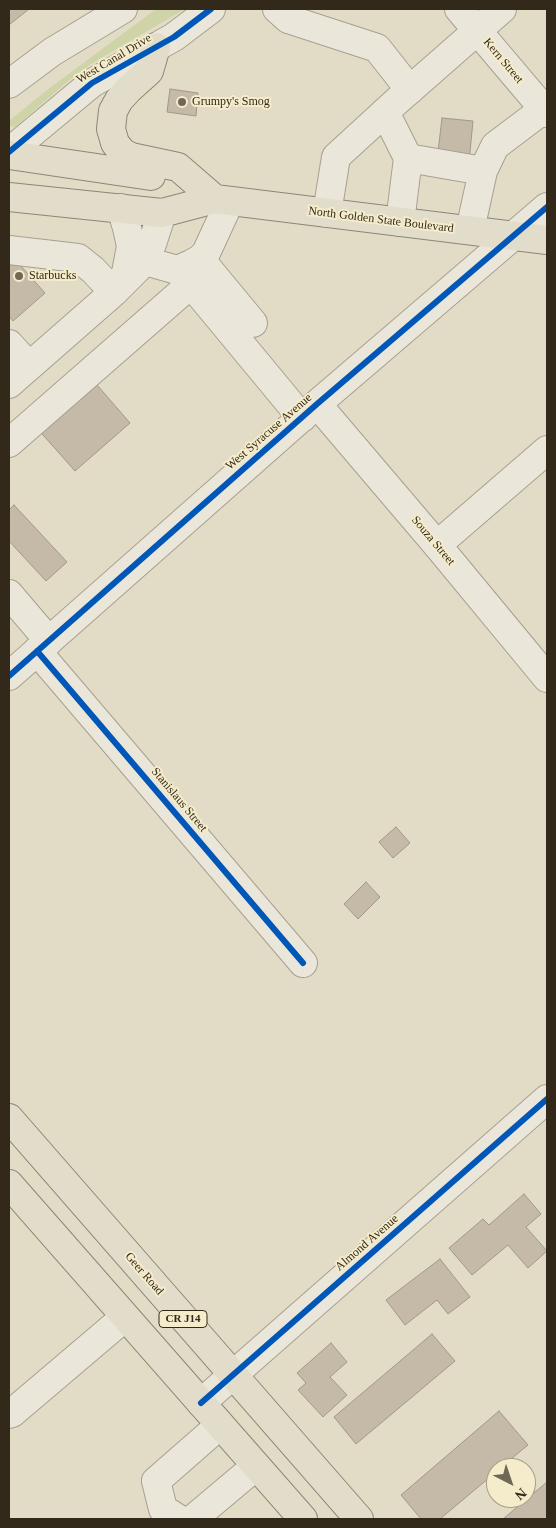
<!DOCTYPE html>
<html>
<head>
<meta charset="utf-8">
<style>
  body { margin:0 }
  #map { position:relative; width:556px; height:1528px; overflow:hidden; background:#e2dcc6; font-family:"Times New Roman",serif }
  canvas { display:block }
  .frame { position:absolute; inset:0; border:10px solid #33291a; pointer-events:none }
  .north { position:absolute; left:486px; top:1458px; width:50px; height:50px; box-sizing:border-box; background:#f5eccb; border:1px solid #a79e84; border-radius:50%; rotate:139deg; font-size:14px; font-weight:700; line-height:20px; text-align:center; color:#33291a }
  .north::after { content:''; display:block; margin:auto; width:18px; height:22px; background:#706856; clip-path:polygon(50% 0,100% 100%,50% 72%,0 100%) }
</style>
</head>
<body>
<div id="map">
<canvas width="556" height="1528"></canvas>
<div class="frame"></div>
<div class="north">N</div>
</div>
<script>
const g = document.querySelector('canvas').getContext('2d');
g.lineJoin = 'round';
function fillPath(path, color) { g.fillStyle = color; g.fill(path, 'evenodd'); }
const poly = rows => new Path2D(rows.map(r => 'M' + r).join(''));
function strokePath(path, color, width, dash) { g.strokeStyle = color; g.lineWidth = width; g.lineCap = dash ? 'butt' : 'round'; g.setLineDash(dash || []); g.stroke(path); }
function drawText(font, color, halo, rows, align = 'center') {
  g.font = font + ' "Times New Roman",serif'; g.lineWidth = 4; g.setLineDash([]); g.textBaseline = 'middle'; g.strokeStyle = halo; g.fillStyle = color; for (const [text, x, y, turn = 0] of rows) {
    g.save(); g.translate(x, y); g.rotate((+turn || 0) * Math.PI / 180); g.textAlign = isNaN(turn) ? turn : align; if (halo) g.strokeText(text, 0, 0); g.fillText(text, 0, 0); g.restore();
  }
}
const green = poly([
  [156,9,185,9,91,64,67,82,15,127,10,126,9,121,47,90]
]);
const building = poly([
  [9,9,29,9,9,25,9,9],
  [170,89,198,93,196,116,167,112,170,89],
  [442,118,473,121,468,172,436,169,442,118],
  [12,256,45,293,13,321,9,316,9,259,12,256],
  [91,378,130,423,75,471,35,426,91,378],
  [14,505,67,562,46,581,9,541,9,510,14,505],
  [396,827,410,843,393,858,379,842,396,827],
  [366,882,380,897,358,919,344,904,366,882],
  [524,1194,541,1214,526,1227,547,1251,528,1268,508,1245,472,1275,449,1248,483,1219,489,1225,524,1194],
  [440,1259,470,1297,448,1314,437,1300,405,1325,386,1300,440,1259],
  [432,1334,455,1361,356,1444,334,1417,432,1334],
  [331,1343,347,1362,330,1377,347,1395,323,1417,298,1390,306,1383,297,1373,331,1343],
  [499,1411,528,1445,500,1468,496,1468,496,1472,440,1519,421,1519,401,1495,499,1411],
  [547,1482,547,1519,503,1519,547,1482]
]);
const minor = poly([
  [277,9,288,19,377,48,410,90],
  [459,9,547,113],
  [9,84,52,52,123,9],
  [385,112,408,158,483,171],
  [9,152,92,83,174,37,211,9],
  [121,208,127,228,131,246,126,273,123,278],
  [327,213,336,157,397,101,502,9],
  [400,222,408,158],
  [470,230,483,171,495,146,544,109],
  [9,250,78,258,93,270,114,292],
  [200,259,253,323],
  [142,260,177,270,191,284,302,418],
  [177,270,191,264,200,259,206,253,230,201],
  [9,344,29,366],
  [9,384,114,292,137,269,152,244,162,213],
  [317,404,437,545,547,678],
  [9,443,191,284],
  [437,545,547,450],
  [9,594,49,641],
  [37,651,303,963],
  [9,676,317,404,547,207],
  [201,1403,547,1099],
  [9,1414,12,1413,125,1317],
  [179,1519,163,1509,156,1481,220,1425],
  [193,1519,256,1466]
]);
const major = poly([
  [156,47,149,71,129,89,119,100,113,111,111,129,115,143,122,152,131,157,178,167,215,199],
  [9,155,151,176],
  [9,197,162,213,215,199,547,240],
  [9,1118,359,1519],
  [9,1184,303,1519]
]);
const cycleway = poly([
  [9,152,92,83,174,37,211,9],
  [37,651,303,963],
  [9,676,317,404,547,207],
  [201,1403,547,1099]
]);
const markers = [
  [182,102,5,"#706856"],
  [19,276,5,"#706856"]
];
const shields = [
  [183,1319,48]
];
const shieldNames = [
  ["CR J14",183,1319]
];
const streetNames = [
  ["West Canal Drive",114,59,-31],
  ["Kern Street",503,61,50],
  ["North Golden State Boulevard",381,220,7],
  ["West Syracuse Avenue",269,432,-41],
  ["Souza Street",433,541,50],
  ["Stanislaus Street",179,800,50],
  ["Almond Avenue",367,1243,-41],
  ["Geer Road",144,1274,49]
];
const poiNames = [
  ["Grumpy's Smog",192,102],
  ["Starbucks",29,276]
];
fillPath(green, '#cfd3a8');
fillPath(building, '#c5baa8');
strokePath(building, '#a19787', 1);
strokePath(minor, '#a6a091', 30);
strokePath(major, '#8c8677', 30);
strokePath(minor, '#eae6d9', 28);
strokePath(major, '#e2dcca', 28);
strokePath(cycleway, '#0057b8', 6);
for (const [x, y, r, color] of markers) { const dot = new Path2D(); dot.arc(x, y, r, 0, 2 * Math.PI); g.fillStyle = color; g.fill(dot); strokePath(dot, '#f5eccb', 2); }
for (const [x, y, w] of shields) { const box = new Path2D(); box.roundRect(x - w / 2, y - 8.5, w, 17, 4); g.fillStyle = '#f5eccb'; g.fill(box); strokePath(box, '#33291a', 1); }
drawText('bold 11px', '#33291a', null, shieldNames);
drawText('12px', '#33291a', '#f5eccb', streetNames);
drawText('12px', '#33291a', '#f5eccb', poiNames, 'left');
</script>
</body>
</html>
